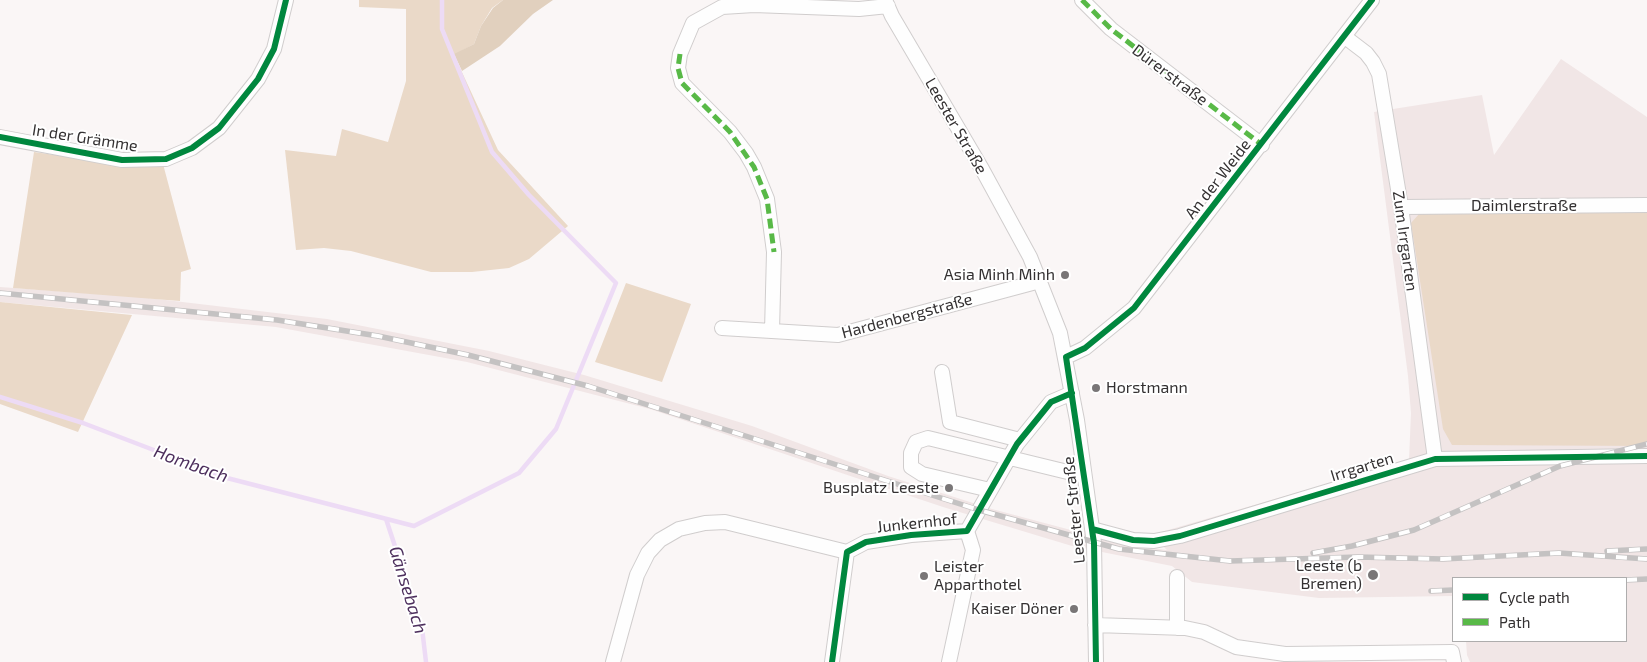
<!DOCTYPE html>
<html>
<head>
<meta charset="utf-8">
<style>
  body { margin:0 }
  #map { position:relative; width:1647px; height:662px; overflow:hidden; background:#faf6f6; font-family:"Exo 2",sans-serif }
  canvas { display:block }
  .legend { position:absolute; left:1452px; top:577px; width:175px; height:65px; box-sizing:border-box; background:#fff; border:1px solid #aeadad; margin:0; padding:6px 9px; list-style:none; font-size:15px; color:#343132 }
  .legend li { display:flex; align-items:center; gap:10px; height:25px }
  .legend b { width:25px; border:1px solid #aeadad }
</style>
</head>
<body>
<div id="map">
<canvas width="1647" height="662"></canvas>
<ul class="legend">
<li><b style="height:6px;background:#00873e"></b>Cycle path</li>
<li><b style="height:6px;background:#58b947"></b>Path</li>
</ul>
</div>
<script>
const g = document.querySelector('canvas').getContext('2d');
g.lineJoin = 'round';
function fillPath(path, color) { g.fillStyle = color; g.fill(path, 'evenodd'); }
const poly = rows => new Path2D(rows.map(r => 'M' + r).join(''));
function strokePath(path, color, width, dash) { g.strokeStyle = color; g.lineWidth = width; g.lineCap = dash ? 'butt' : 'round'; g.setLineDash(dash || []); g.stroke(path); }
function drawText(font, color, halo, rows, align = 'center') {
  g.font = font + ' "Exo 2",sans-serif'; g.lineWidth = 4; g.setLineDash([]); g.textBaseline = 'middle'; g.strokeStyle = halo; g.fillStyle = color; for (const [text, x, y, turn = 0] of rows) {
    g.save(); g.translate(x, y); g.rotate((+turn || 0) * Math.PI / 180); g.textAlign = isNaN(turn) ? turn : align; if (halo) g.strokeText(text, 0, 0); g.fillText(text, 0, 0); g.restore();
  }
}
const built = poly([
  [1561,59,1647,117,1647,662,1470,662,1467,655,1466,641,1626,641,1626,578,1453,578,1453,596,1319,598,1192,582,1172,566,1072,546,943,507,650,409,467,362,276,327,0,302,0,287,140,297,327,319,489,351,584,375,752,426,888,476,992,509,1127,545,1167,550,1151,535,1409,460,1411,413,1408,376,1374,112,1482,95,1494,155]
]);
const green = poly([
  [359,0,503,0,492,8,481,26,474,44,454,55,498,150,568,226,529,259,509,268,472,272,431,272,351,251,324,248,296,250,285,150,336,156,342,129,388,142,406,81,406,9,359,7],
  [34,152,112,163,163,164,191,269,181,272,180,301,13,288],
  [1647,212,1647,446,1452,445,1443,429,1411,223,1420,213],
  [626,283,691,304,662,382,595,362],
  [0,302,132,315,78,432,0,404]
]);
const forest = poly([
  [503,0,553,0,533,14,500,46,462,71,454,54,474,44,481,26,493,8]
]);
const stream = poly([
  [0,397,83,423,227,478,414,526,519,473,556,429,616,283,529,195,492,152,442,29,442,0],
  [386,519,422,628,426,662]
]);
const minor = poly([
  [885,0,892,16,982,169,1030,257,1060,333,1077,420,1094,543,1096,662],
  [1082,0,1111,29,1262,145],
  [1345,37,1366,53,1373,62,1379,74,1401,207,1435,459],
  [0,137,122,160,166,159,192,148,219,128,258,79,274,49,286,0],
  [1401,207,1647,205],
  [722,328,838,335,1040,281],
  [772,331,774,252,767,199,754,167,746,153,730,132,682,83,678,68,680,54,693,23,722,7,754,5,859,9,888,6],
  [1066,357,1085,348,1134,308,1372,0],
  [942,372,950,422,1020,440],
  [990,490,922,474,911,467,911,453,916,442,928,438,1084,476],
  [1092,529,1133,540,1154,541,1180,536,1435,459,1647,456],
  [1095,625,1185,628,1204,632,1236,647,1285,654,1452,652,1454,662],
  [1177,628,1177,577],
  [613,662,637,575,648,553,660,540,679,529,705,523,725,522,847,552,866,542,911,535,967,531,1017,444,1051,402,1072,393],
  [832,662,847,552],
  [949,662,973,550,967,531]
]);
const rail = poly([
  [0,293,277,320,378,336,468,355,588,386,979,510,1119,549,1230,561,1358,557,1443,559,1559,553,1647,559],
  [1607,551,1647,549],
  [1313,553,1352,546,1414,530,1560,466,1647,444],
  [1626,580,1647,579],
  [1431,591,1453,590]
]);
const quiet = poly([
  [1082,0,1111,29,1262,145],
  [680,54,678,68,682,83,730,132,754,167,767,199,774,252]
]);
const cycleway = poly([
  [0,137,122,160,166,159,192,148,219,128,258,79,274,49,286,0],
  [1092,529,1133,540,1154,541,1180,536,1435,459,1647,456],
  [832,662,847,552,866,542,911,535,967,531,1017,444,1051,402,1072,393],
  [1096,662,1094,543,1066,357,1085,348,1134,308,1372,0]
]);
const markers = [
  [1065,275,5,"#797677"],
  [1096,388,5,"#797677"],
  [949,488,5,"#797677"],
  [1373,575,6,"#797677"],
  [924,576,5,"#797677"],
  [1074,609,5,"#797677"]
];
const streetNames = [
  ["Dürerstraße",1170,75,37],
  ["Leester Straße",956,126,60],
  ["In der Grämme",85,138,9],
  ["An der Weide",1218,179,-52],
  ["Daimlerstraße",1524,206],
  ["Zum Irrgarten",1405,241,82],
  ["Hardenbergstraße",907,316,-15],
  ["Irrgarten",1362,467,-17],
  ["Leester Straße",1074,510,-96],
  ["Junkernhof",917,523,-6]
];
const poiNames = [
  ["Asia Minh Minh",1055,275],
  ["Horstmann",1106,388,"left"],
  ["Busplatz Leeste",939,488],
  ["Leeste (b",1362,566],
  ["Bremen)",1362,584],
  ["Leister",934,567,"left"],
  ["Apparthotel",934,585,"left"],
  ["Kaiser Döner",1064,609]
];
const waterNames = [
  ["Hombach",191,464,20],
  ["Gänsebach",408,590,73]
];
fillPath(built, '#f1e6e6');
fillPath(green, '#ead9c8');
fillPath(forest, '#e1d0be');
strokePath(stream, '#eddbf5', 4.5);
strokePath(minor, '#d0cdcd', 16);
strokePath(minor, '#fefefe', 14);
strokePath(rail, '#c4c2c2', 5.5);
strokePath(rail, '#fff', 4, [11]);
strokePath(quiet, '#58b947', 5, [10, 5]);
strokePath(cycleway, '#00873e', 6);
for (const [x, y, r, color] of markers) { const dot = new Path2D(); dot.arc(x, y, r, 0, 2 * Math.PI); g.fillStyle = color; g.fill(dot); strokePath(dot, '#fff', 2); }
drawText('16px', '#343132', '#fff', streetNames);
drawText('16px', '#343132', '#fff', poiNames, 'right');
drawText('italic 18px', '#4d2f5d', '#fff', waterNames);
</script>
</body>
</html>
